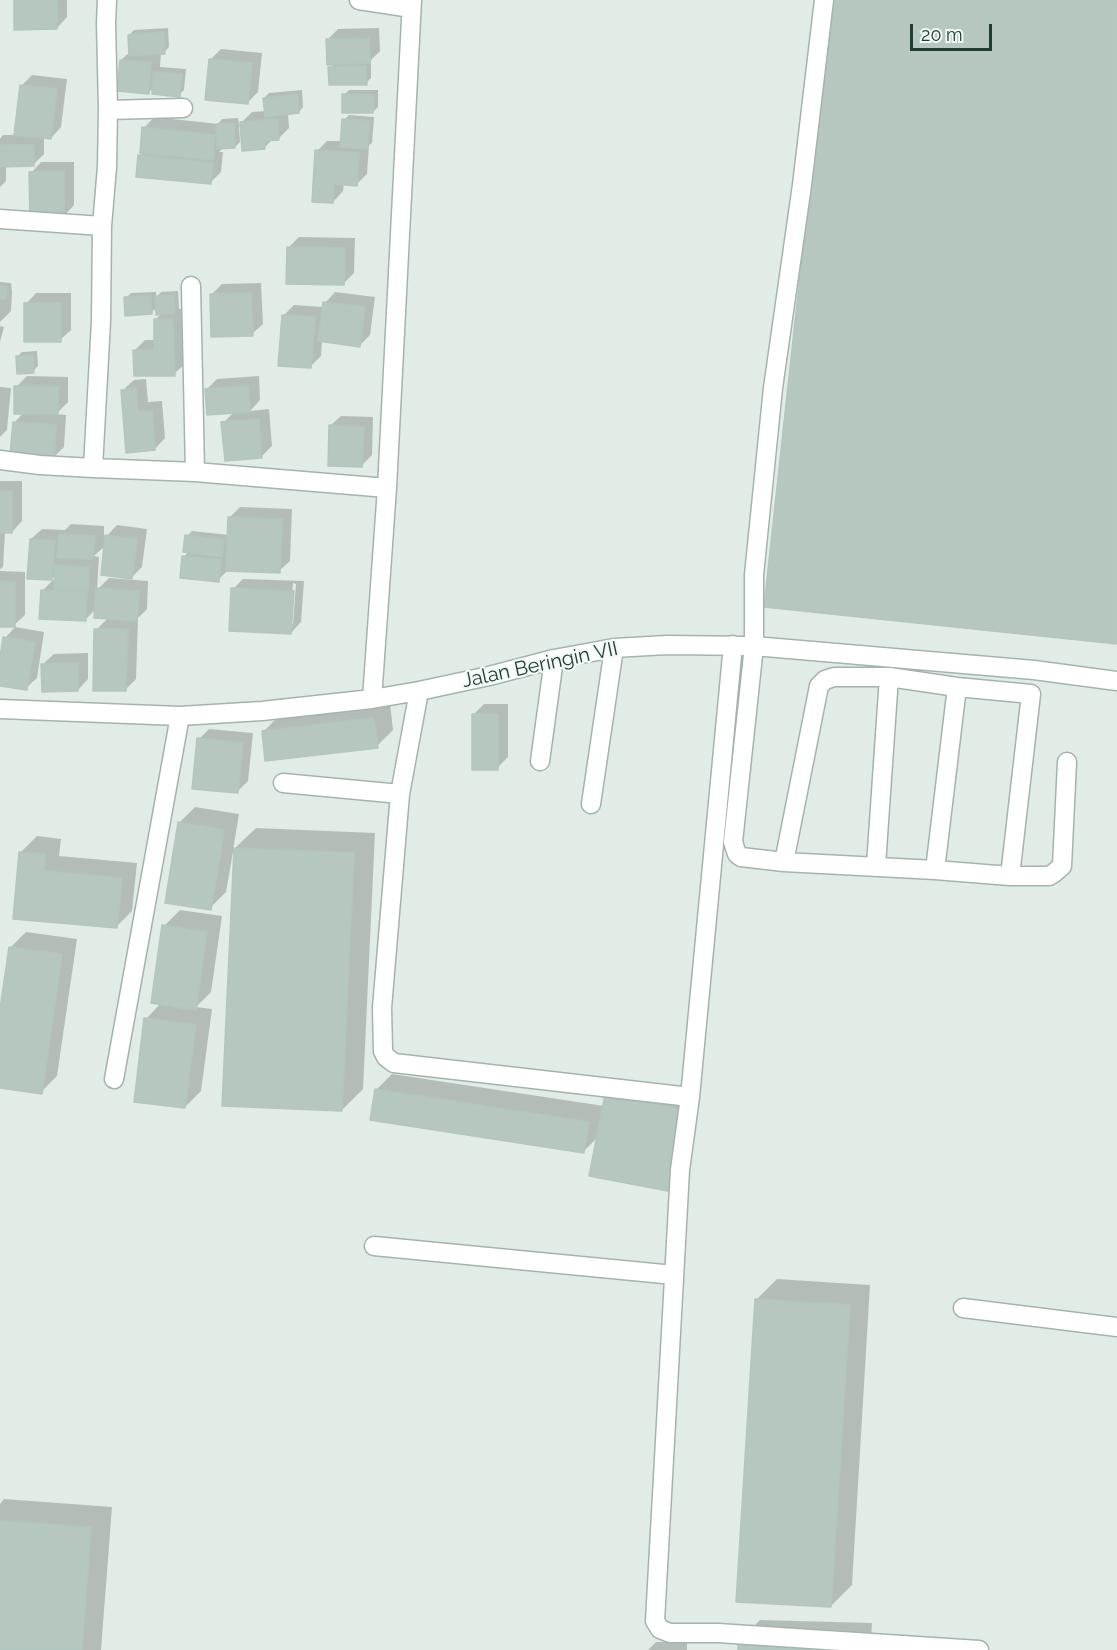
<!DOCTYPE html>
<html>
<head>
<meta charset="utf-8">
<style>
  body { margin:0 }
  #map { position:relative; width:1117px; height:1650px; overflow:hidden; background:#e1ece7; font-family:Raleway,sans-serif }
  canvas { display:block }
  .scale { position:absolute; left:910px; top:24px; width:82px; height:27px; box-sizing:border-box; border:3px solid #203d35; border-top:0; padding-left:8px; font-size:18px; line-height:21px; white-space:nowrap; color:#203d35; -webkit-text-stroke:4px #f1f8f5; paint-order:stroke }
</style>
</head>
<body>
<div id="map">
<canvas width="1117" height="1650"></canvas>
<div class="scale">20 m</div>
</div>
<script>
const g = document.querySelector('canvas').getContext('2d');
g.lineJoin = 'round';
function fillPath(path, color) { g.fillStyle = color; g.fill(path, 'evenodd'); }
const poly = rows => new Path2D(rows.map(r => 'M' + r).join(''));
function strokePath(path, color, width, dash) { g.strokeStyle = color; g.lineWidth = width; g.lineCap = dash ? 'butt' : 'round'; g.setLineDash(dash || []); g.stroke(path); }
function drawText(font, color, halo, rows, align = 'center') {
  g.font = font + ' Raleway,sans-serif'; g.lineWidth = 4.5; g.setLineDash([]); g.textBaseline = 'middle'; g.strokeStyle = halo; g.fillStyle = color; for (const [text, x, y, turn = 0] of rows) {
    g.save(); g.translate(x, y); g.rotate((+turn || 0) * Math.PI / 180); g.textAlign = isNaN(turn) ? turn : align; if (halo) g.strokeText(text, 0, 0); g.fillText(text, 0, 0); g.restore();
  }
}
const shadow = poly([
  [15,0,67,0,67,17,57,28],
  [168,28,169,47,164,52,161,52,160,67,186,69,184,90,179,95,154,87,149,92,121,60,131,51,129,35,134,30],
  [379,28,380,51,371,60,371,78,366,83,330,68,335,63,327,40,338,29],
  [221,49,262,53,258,92,248,102,210,60],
  [32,75,67,79,61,127,51,138,44,137,44,154,34,164,6,165,6,181,0,187,0,139,3,135,16,135,21,86],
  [302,90,303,107,299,112,288,113,289,128,278,139,273,139,264,148,242,126,239,126,240,142,235,147,224,147,219,152,223,152,221,172,210,183,140,156,144,151,144,128,154,117,218,124,222,119,238,118,239,125,252,112,266,111,264,98,269,93],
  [349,90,378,90,378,107,373,112,344,95],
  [349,115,374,117,372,143,369,145,367,174,356,185,344,184,343,191,333,202,317,151,327,141,342,141,344,120],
  [41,162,74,162,74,205,64,216,31,173],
  [299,237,355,238,354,273,343,284,288,248],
  [0,282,11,283,12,292,11,311,0,322],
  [261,283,263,324,252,334,211,295,222,284],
  [178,291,179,309,183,309,185,364,174,374,134,351,145,340,155,340,155,320,162,313,157,307,151,313,126,298,131,293,156,292,156,298,161,292],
  [335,292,375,297,370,335,360,345,322,340,321,356,310,367,283,316,294,305,324,307,325,303],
  [36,293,71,293,71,330,60,340,26,304],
  [0,326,4,327,0,342],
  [37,351,38,366,33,371,17,357,22,352],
  [27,376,68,377,68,402,56,414,66,415,64,447,53,458,14,423,24,412,16,387],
  [259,376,260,400,250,411,269,409,272,446,262,456,223,423,234,412,206,390,217,379],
  [146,379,148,402,162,401,165,438,155,449,123,390,134,380],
  [0,387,11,388,7,430,0,437],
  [341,416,373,417,372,455,361,466,330,426],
  [0,481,22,481,22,521,12,532,5,532,3,567,0,569],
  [240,507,292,509,290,561,279,571,229,569,218,580,184,557,189,551,187,536,192,531,229,535,230,517],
  [71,524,104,526,104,539,117,525,147,529,142,567,132,577,106,545,94,556,99,557,97,590,109,578,148,581,147,609,138,618,136,679,126,689,96,630,108,618,96,609,85,620,42,591,53,580,56,580,56,574,52,579,31,539,42,529,65,530],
  [0,571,25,572,25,615,14,625,0,625],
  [243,579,304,581,301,622,291,633,233,589],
  [293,583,296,584,293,624,290,624],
  [15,627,44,632,37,678,26,688,0,684,0,666,5,638],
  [88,653,88,679,78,690,43,664,54,654],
  [390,703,393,730,377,746,263,732,279,716],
  [484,704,508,704,508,757,497,768,474,714],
  [209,729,253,733,248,781,237,792,199,739],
  [195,807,239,814,233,850,256,828,375,833,363,1089,342,1110,235,852,233,852,226,892,210,908,179,823],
  [37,836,61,839,59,856,137,863,132,911,116,927,15,918,21,852],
  [180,910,222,916,211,992,196,1007,212,1009,201,1091,185,1107,146,1019,161,1003,164,926],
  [26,932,77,939,57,1076,41,1092,0,1086,0,1019,10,948],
  [392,1074,604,1106,606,1095,622,1079,699,1094,684,1174,668,1190,598,1137,583,1152,376,1090],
  [777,1279,870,1285,852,1585,831,1606,756,1300],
  [4,1499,112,1507,101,1650,0,1650,0,1504],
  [760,1620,872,1623,871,1640,739,1650,739,1641],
  [656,1642,687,1642,687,1650,648,1650]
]);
const building = poly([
  [14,0,57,0,57,29,14,30,14,0],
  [830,0,1117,0,1117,644,764,607,830,0],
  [164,32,165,54,129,56,128,35,164,32],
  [369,38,370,63,327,65,326,39,369,38],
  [209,59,252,63,248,104,205,100,209,59],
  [120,60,151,62,149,94,117,91,120,60],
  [366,66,367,85,329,85,328,67,366,66],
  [153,72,182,74,180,97,152,94,153,72],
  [20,85,57,89,51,139,14,135,20,85],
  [297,94,299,113,265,117,263,98,297,94],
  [342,94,374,95,373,113,342,113,342,94],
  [278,119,279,140,264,141,265,149,242,151,240,122,278,119],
  [342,119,370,121,367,149,340,147,342,119],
  [234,123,235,148,217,149,216,124,234,123],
  [142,127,215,135,213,160,140,153,142,127],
  [0,145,34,145,34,166,0,167,0,145],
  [315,150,359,153,357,186,334,184,333,203,312,202,315,150],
  [138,155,213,163,211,184,136,177,138,155],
  [64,171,64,217,30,218,29,172,64,171],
  [287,247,345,248,344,285,286,284,287,247],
  [0,286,7,287,6,299,0,299,0,286],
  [251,293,253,336,211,337,210,294,251,293],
  [174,295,175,313,156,315,155,296,174,295],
  [151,296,152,314,125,316,124,297,151,296],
  [323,302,365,307,360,347,318,341,323,302],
  [24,303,61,303,61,342,24,342,24,303],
  [282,315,315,317,311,368,278,366,282,315],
  [154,319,173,319,175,376,134,376,133,350,154,350,154,319],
  [33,355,34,373,17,374,16,356,33,355],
  [14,386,58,387,58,414,14,414,14,386],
  [248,386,250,412,207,415,205,389,248,386],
  [136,388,138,412,152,411,155,450,126,453,121,390,136,388],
  [259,419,262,458,225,461,221,422,259,419],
  [13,422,56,425,54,459,10,456,13,422],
  [329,425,364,427,362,467,328,466,329,425],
  [0,491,12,491,12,533,0,533,0,491],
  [228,517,282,519,280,573,226,571,228,517],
  [59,534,95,536,93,559,57,558,59,534],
  [105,535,137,539,132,579,101,575,105,535],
  [185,535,224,540,222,557,183,552,185,535],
  [30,539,55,541,52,580,27,579,30,539],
  [182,556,221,560,219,582,180,578,182,556],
  [55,565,89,567,88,591,54,589,55,565],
  [0,581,15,582,15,627,0,627,0,581],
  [96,588,139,591,137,621,94,618,96,588],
  [231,588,294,591,291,634,229,631,231,588],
  [41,590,87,592,86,621,39,619,41,590],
  [94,629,128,629,126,691,93,691,94,629],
  [3,637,35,642,27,690,0,686,0,657,3,637],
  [78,663,78,691,42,692,41,664,78,663],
  [472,714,498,714,498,770,472,770,472,714],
  [374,718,378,748,265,761,262,731,374,718],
  [197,738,243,743,238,793,192,789,197,738],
  [178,822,224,830,211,910,165,903,178,822],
  [234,848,354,853,342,1111,222,1106,234,848],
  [19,852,46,854,44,871,122,878,117,928,13,919,19,852],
  [162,925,207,932,196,1010,151,1003,162,925],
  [9,947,62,954,42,1094,0,1088,0,1009,9,947],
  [144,1018,196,1025,185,1108,134,1102,144,1018],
  [375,1089,589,1122,584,1153,370,1120,375,1089],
  [605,1095,684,1110,668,1191,589,1176,605,1095],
  [755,1299,850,1305,831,1607,736,1602,755,1299],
  [0,1521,91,1527,82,1650,0,1650,0,1521],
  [738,1640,851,1650,738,1650,738,1640]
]);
const minor = poly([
  [359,0,411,8],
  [824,0,802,185,773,388,754,575,754,646,733,842,737,854,741,857,784,862,935,870,957,687],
  [108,110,183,108],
  [0,219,102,226],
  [191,286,195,472],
  [0,460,40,465,93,468,101,321,102,226,107,167,108,110,106,23,107,0],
  [93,468,195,472,387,488,372,699],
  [387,488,412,0],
  [733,645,690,1097,680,1170,655,1621,660,1629,670,1633,718,1633,979,1650],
  [889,677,957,687,1031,694,1010,876,1049,876,1054,873,1062,866,1067,762],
  [419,691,400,794,382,1008,383,1051,386,1057,394,1063,690,1097],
  [0,709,180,716,262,711,372,699,419,691,489,676,554,659,614,648,667,645,754,646,1034,670,1117,681],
  [540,761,554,659],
  [283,783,400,794],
  [591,804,614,648],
  [784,862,819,686,825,680,834,677,889,677,876,865],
  [935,870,1010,876],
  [114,1079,180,716],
  [374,1246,674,1275],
  [963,1308,1117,1327]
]);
const streetNames = [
  ["Jalan Beringin VII",540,665,-12]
];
fillPath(shadow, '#0003');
fillPath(building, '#b6c7c0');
strokePath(building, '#b3c6be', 1.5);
strokePath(minor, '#a3b4ae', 21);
strokePath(minor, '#fff', 18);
drawText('20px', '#203d35', '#f1f8f5', streetNames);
</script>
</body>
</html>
